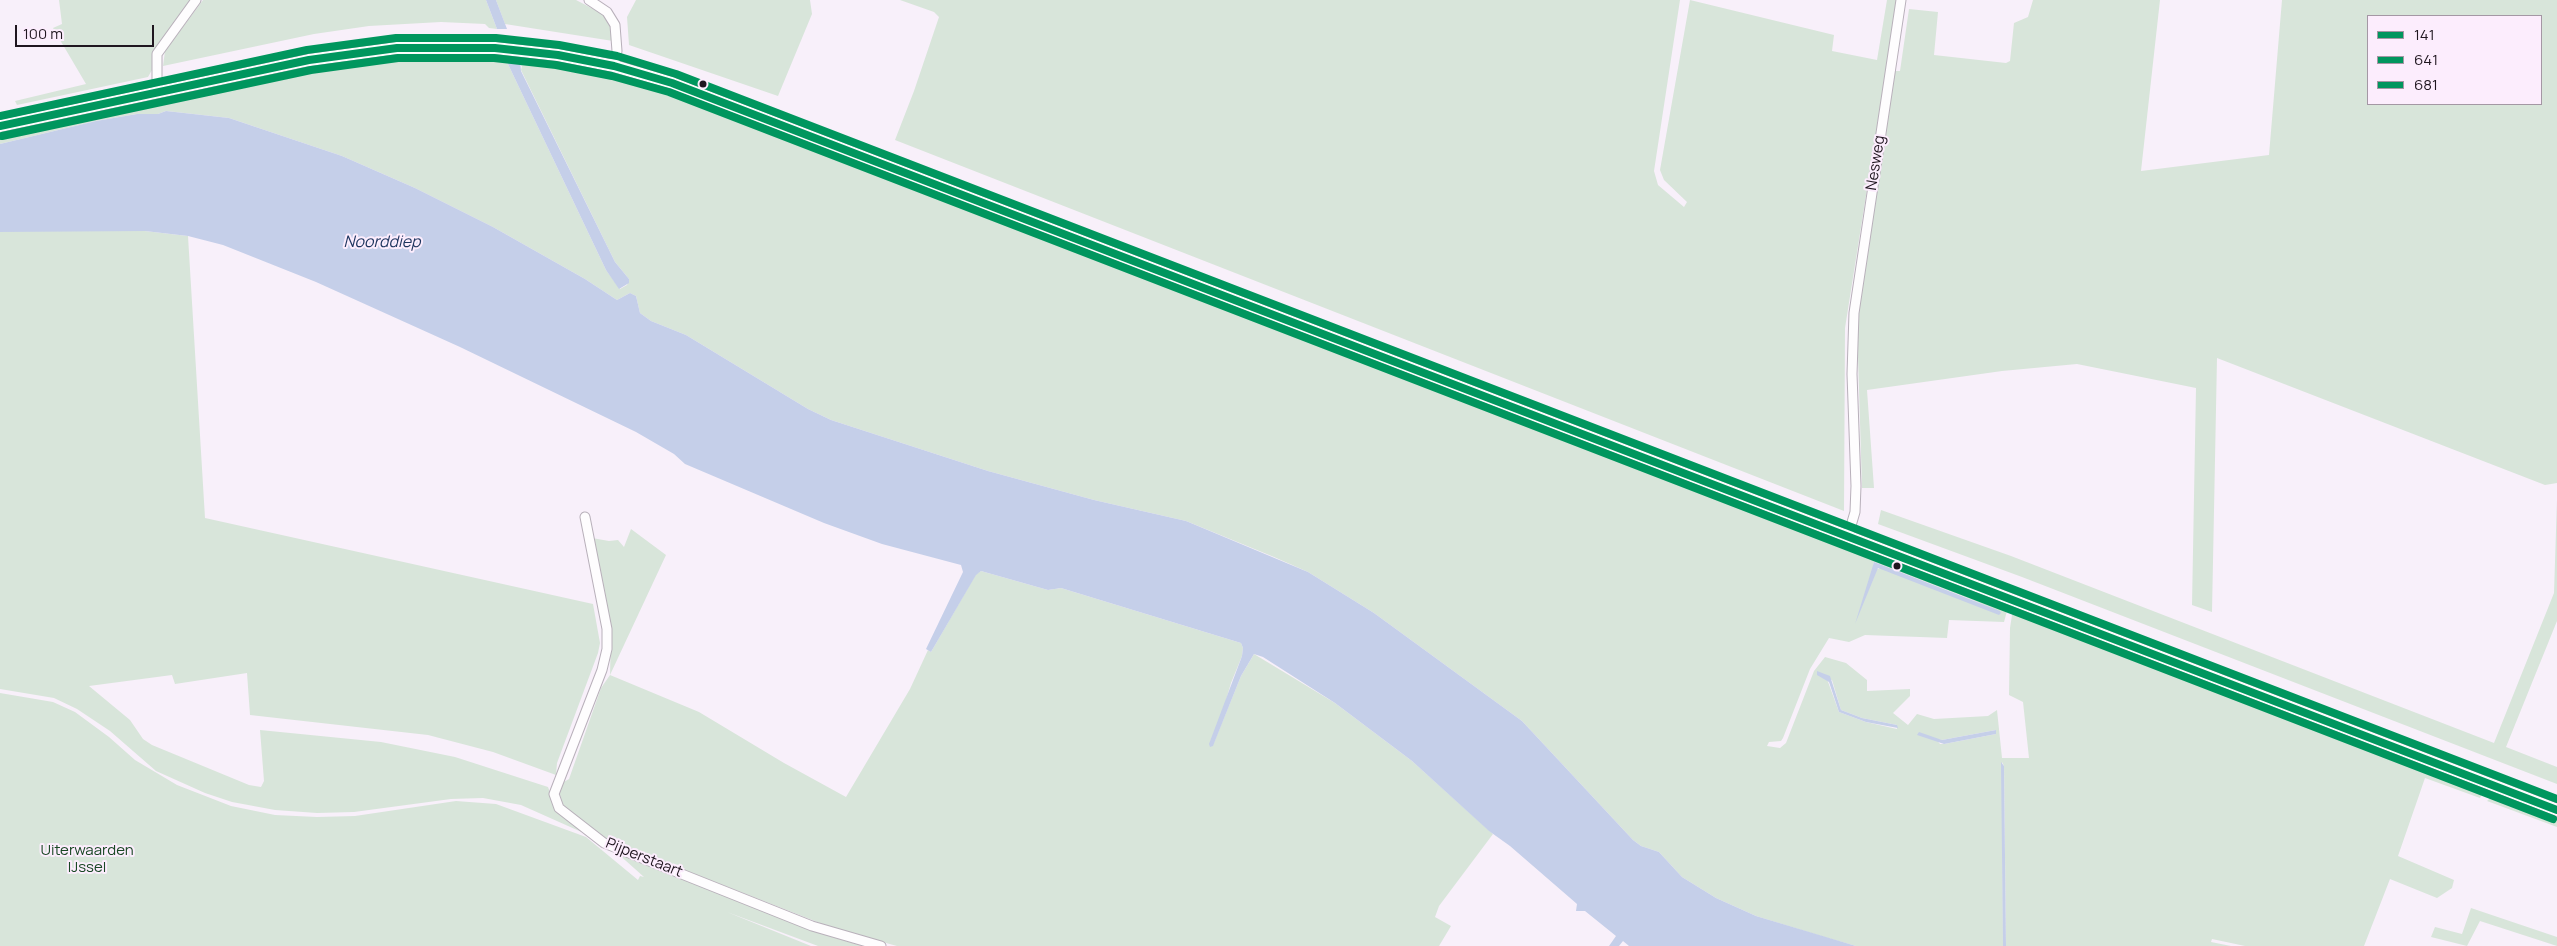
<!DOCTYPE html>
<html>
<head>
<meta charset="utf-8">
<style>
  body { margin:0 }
  #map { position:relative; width:2557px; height:946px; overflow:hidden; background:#f8f0fa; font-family:Manrope,sans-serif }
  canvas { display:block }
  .legend { position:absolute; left:2367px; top:15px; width:175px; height:90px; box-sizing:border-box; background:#fcedfd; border:1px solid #a497a4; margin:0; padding:6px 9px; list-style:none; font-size:15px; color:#1f161f }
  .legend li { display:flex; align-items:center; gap:10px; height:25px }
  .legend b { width:25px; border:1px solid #a497a4 }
  .scale { position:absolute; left:15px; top:25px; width:139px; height:22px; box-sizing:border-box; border:2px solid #1f161f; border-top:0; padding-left:6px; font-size:15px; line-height:18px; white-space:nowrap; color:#1f161f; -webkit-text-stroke:4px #fcedfd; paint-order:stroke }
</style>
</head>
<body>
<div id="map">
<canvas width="2557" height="946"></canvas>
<ul class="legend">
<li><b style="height:6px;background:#00965e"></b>141</li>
<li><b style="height:6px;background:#00965e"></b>641</li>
<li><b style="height:6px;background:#00965e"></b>681</li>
</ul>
<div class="scale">100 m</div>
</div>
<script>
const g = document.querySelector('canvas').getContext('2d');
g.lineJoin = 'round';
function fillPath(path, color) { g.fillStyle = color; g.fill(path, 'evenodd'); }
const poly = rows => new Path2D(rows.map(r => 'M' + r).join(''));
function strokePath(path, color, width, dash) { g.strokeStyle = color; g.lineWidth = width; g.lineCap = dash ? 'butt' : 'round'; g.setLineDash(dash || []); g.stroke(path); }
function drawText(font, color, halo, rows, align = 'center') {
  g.font = font + ' Manrope,sans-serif'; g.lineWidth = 4; g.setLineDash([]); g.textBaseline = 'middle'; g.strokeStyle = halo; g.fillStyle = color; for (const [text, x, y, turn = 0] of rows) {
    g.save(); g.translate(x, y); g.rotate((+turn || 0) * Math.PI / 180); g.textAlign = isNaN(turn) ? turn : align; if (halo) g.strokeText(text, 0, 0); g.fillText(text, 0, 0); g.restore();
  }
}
const green = poly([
  [59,0,194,0,153,51,152,70,148,77,17,105,15,101,86,84,53,28,62,24],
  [203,0,486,0,497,29,489,28,485,24,441,22,369,26,314,34,163,66,165,51],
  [496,0,576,0,603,14,612,28,613,41,505,24],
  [636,0,810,0,812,14,778,96,629,45,627,17],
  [900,0,1680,0,1654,171,1658,185,1684,207,1687,202,1664,180,1660,170,1690,0,1834,35,1832,51,1877,60,1887,0,1897,0,1845,328,1844,511,895,140,914,91,939,17,934,12],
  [2033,0,2160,0,2141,171,2269,155,2282,0,2557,0,2557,483,2545,485,2217,358,2212,612,2192,605,2196,388,2077,364,2002,371,1867,390,1874,488,1862,488,1857,324,1893,71,1900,71,1909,9,1938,12,1934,55,2006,63,2010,61,2014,23,2028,17],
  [2368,16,2541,16,2541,104,2368,104],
  [424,52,524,55,607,70,688,92,2004,602,2007,611,2004,622,1949,620,1947,638,1865,635,1849,642,1829,638,1810,669,1783,738,1781,741,1769,742,1767,746,1780,748,1786,743,1814,671,1825,657,1846,663,1867,680,1867,691,1910,689,1910,696,1893,713,1908,725,1917,714,1934,719,1988,716,1997,710,2002,758,2029,758,2023,702,2009,695,2010,628,2012,615,2021,609,2479,786,2482,794,2480,798,2425,778,2398,856,2454,880,2452,888,2437,898,2390,879,2364,946,2245,946,2212,939,2211,942,2231,946,2006,946,2004,766,2002,762,2003,946,1856,946,1821,936,1756,916,1716,898,1682,877,1659,852,1641,846,1633,840,1522,721,1374,613,1308,572,1274,557,1186,521,1094,500,988,471,831,420,808,409,686,335,651,321,640,313,636,296,630,293,617,300,585,279,493,227,415,188,342,156,229,118,166,111,158,114,137,114,96,121,0,144,0,130,269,73,365,57],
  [508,58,522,66,521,70,615,262,629,279,627,285,620,289,606,270,507,62],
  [1874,562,1965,597,2001,612,1880,568,1875,570,1873,567],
  [1827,679,1832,680,1841,710,1862,718,1897,725,1897,729,1866,722,1839,712],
  [1996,730,1996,734,1944,744,1940,744,1936,739,1942,740],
  [147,81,135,91,26,114,20,109],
  [14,231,145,231,188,236,205,518,593,604,600,643,598,653,557,763,556,775,493,752,428,735,250,715,247,673,175,684,172,675,89,686,130,720,143,739,152,745,249,785,261,787,264,781,260,730,381,742,455,757,548,787,556,808,586,834,521,805,483,798,451,799,354,812,317,813,275,810,232,802,205,793,156,771,110,731,77,709,54,698,0,689,0,232],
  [2557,500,2557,621,2506,747,2557,767,2557,784,2022,577,1878,524,1881,510,2011,556,2494,743,2554,593],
  [631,529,666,555,610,675,699,712,784,763,846,797,910,689,928,650,931,652,976,574,981,571,1048,590,1061,588,1241,643,1243,648,1242,656,1231,683,1213,745,1241,676,1254,654,1335,703,1412,761,1493,834,1439,906,1435,917,1451,926,1439,946,897,946,835,929,603,838,564,808,559,792,562,783,569,779,601,688,610,675,611,634,592,538,609,541,618,540,624,547],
  [0,693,53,702,75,712,109,737,135,760,177,785,231,806,275,815,317,817,355,816,456,801,496,804,586,837,638,880,640,876,644,877,616,852,832,937,863,946,818,946,727,912,811,946,0,946],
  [2496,793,2557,817,2557,827,2487,801],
  [2471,908,2557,937,2557,946,2480,921,2467,946,2431,937,2435,927,2462,934]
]);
const water = poly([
  [486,0,496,0,507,29,497,29],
  [508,58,520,61,521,71,615,262,629,279,629,283,619,289,606,270,507,62],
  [166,111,229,118,342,156,415,188,493,227,585,279,617,300,630,293,636,296,640,313,651,321,686,335,808,409,831,420,988,471,1094,500,1186,521,1308,572,1374,613,1522,721,1633,840,1641,846,1659,852,1682,877,1716,898,1756,916,1856,946,1629,946,1623,941,1619,946,1609,946,1616,936,1585,911,1576,911,1577,904,1510,846,1489,831,1412,761,1335,703,1263,657,1254,654,1241,676,1213,746,1210,747,1209,744,1242,656,1243,648,1241,643,1061,588,1048,590,981,571,976,575,931,652,926,649,963,572,961,565,882,544,824,523,685,464,674,454,636,432,460,347,316,282,223,245,188,236,145,231,0,232,0,144,96,121,137,114,158,114],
  [1874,562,2000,611,2001,613,1999,615,1878,568,1855,624],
  [1817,671,1830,676,1841,710,1862,718,1897,725,1898,728,1866,722,1839,712,1829,682,1817,675],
  [1996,730,1996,734,1944,744,1917,735,1919,732,1942,740],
  [2001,762,2004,766,2006,946,2003,946]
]);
const minor = poly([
  [589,0,607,12,615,25,617,51,614,66],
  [157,92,157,54,196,0],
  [585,517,607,629,607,649,602,670,554,794,559,808,604,843,812,926,881,946],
  [1848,536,1855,512,1856,486,1852,374,1854,313,1901,0]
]);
const secondary = poly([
  [0,126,309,60,397,48,495,48,558,55,614,66,672,83,2557,810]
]);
const bus1 = poly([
  [0,126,309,60,397,48,495,48,558,55,614,66,672,83,2557,810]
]);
const bus2 = poly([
  [2,136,311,70,398,58,494,58,556,65,612,76,669,92,2553,819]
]);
const bus3 = poly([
  [0,116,307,50,396,38,496,38,559,45,617,56,676,74,2557,799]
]);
const markers = [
  [703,84,4.5,"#1f161f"],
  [1897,566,4.5,"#1f161f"]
];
const streetNames = [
  ["Nesweg",1876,163,-81],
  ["Pijperstaart",644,858,22]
];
const parkNames = [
  ["Uiterwaarden",87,851],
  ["IJssel",87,868]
];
const waterNames = [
  ["Noorddiep",382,243]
];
fillPath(green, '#d8e5da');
fillPath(water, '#c5cfe9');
strokePath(minor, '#b8b0ba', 11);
strokePath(secondary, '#b8b0ba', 15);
strokePath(minor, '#fefdfe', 9);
strokePath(secondary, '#fefdfe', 12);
strokePath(bus1, '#00965e', 8);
strokePath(bus2, '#00965e', 8);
strokePath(bus3, '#00965e', 8);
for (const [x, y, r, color] of markers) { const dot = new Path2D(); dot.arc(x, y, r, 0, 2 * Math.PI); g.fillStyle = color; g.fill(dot); strokePath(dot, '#fcedfd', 2); }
drawText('15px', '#1f161f', '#fcedfd', streetNames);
drawText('15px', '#194824', '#fcedfd', parkNames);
drawText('italic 16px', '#1d345e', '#fcedfd', waterNames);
</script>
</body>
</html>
